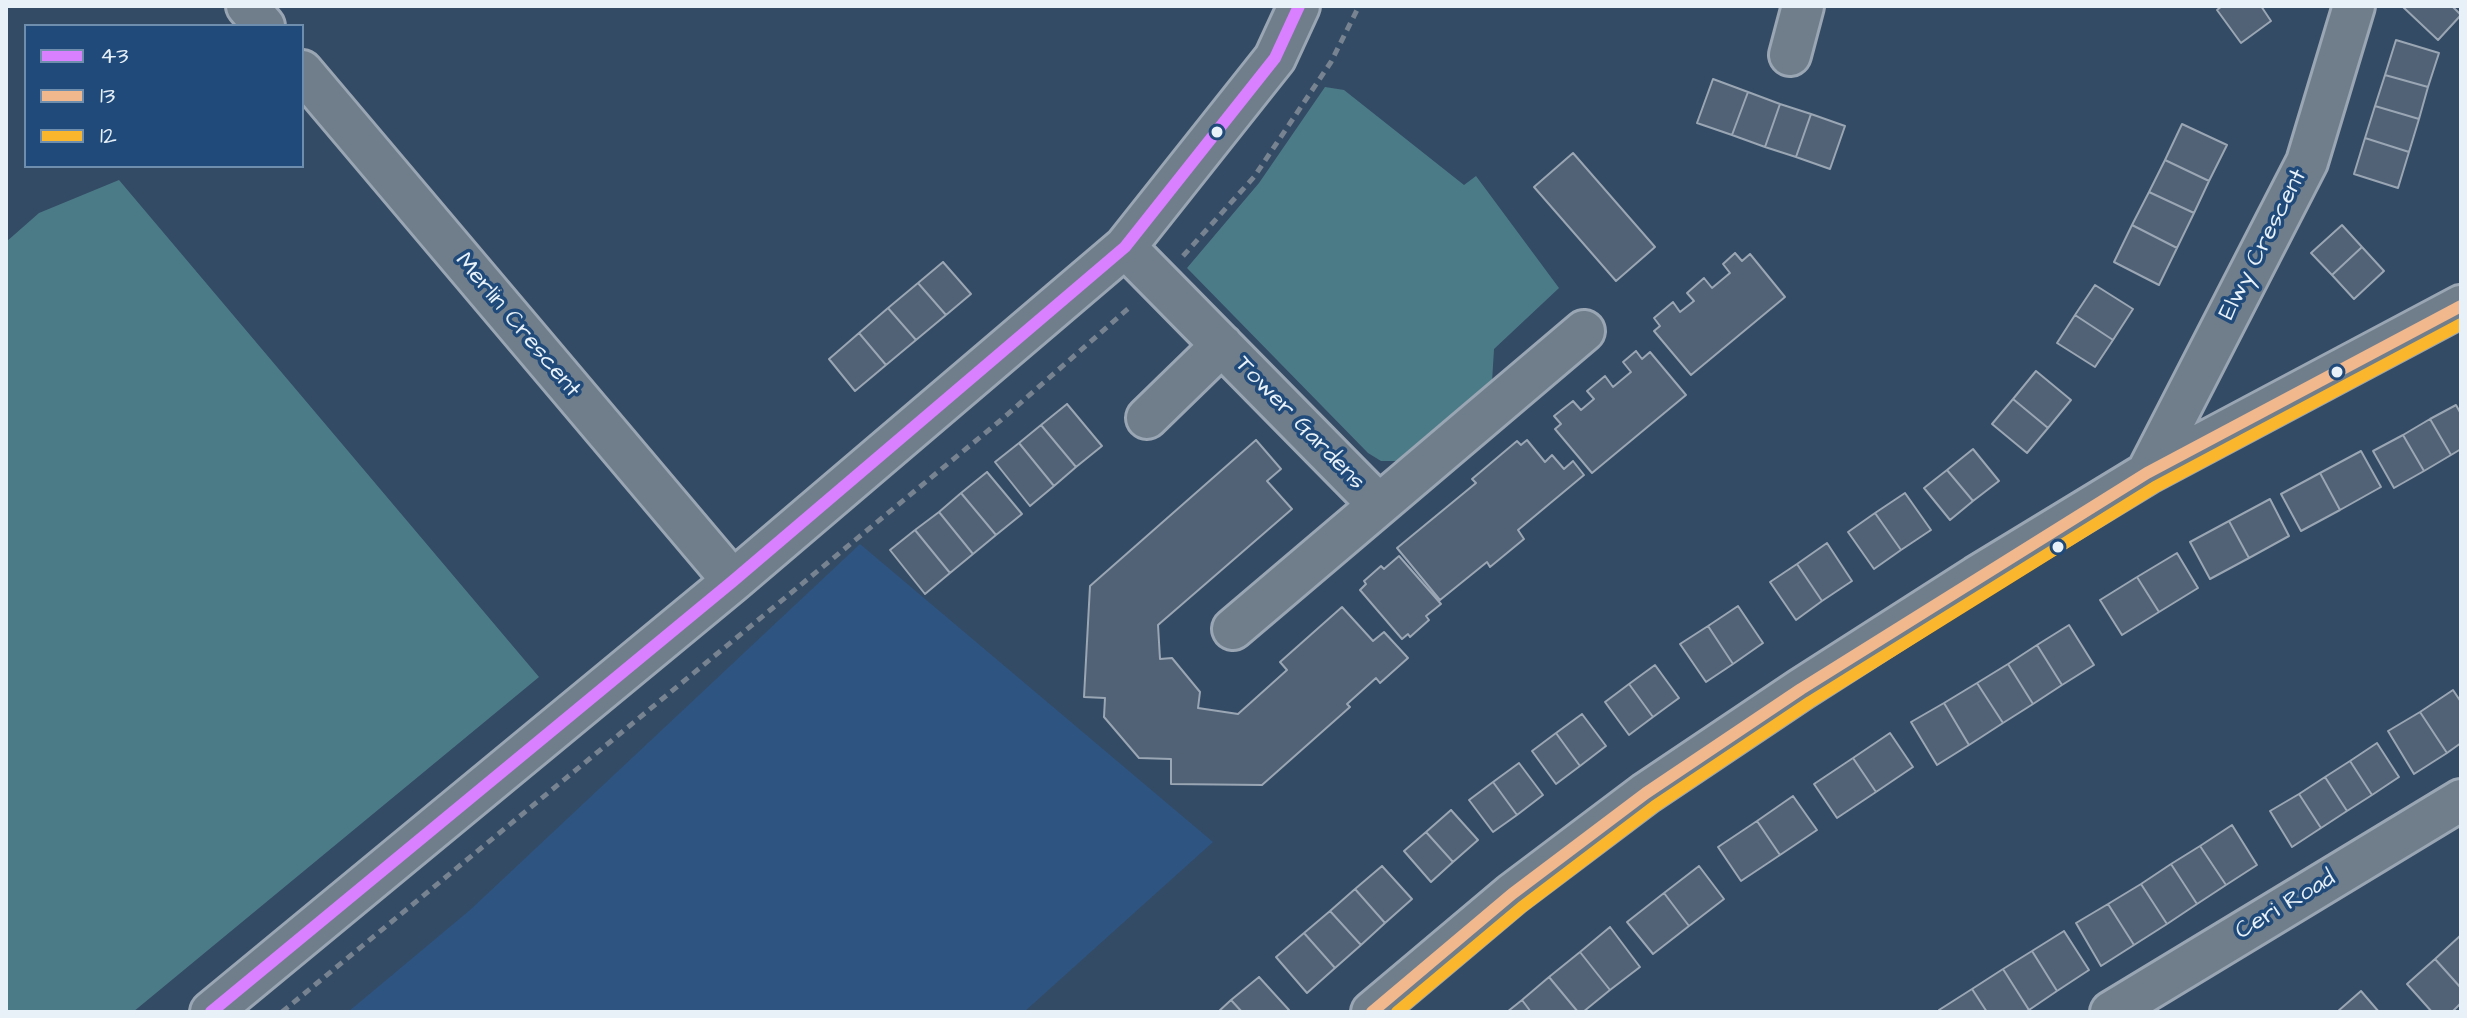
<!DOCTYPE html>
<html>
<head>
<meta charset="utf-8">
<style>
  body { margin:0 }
  #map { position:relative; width:2467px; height:1018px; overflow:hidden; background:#344b65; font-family:"Architects Daughter",sans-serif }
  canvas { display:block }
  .frame { position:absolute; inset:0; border:8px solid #e8f1f8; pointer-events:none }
  .legend { position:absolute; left:24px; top:24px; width:280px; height:144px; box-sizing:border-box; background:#1f4a7a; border:2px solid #6f8dac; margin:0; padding:10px 14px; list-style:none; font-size:24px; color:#e8f1f8 }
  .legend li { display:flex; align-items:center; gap:16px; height:40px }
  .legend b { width:40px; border:2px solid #6f8dac }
</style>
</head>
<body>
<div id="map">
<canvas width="2467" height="1018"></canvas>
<div class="frame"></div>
<ul class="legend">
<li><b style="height:10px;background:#d880ff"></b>43</li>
<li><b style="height:10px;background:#f1b78d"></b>13</li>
<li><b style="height:10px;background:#fab62d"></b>12</li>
</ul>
</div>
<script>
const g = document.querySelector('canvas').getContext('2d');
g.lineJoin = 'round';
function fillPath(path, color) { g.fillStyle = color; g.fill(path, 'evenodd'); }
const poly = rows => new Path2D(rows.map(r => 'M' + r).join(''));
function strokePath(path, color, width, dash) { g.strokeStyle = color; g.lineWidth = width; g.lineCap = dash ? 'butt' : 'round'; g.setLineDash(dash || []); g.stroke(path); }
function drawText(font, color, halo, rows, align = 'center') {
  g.font = font + ' "Architects Daughter",sans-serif'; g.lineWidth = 7; g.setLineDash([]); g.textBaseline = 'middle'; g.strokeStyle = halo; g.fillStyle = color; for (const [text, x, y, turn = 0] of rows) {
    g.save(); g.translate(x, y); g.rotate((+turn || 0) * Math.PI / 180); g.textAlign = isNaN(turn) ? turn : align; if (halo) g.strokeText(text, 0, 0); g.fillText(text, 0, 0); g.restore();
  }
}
const built = poly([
  [860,544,1213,842,1024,1012,348,1012,470,910]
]);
const green = poly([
  [1325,87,1344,90,1464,185,1476,176,1559,288,1494,349,1492,382,1398,461,1381,461,1368,453,1187,268,1259,183],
  [119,180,539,677,133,1012,6,1012,6,242,39,213]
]);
const building = poly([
  [2222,6,2261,6,2271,21,2241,43,2217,10,2222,6],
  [2452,6,2461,15,2438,40,2403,7,2452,6],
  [2396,40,2439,53,2428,87,2385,75,2396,40],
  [2385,75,2428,87,2419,119,2375,106,2385,75],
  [1713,79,1748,92,1732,135,1697,123,1713,79],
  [1748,92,1780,104,1765,147,1732,135,1748,92],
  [1780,104,1811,114,1796,157,1765,147,1780,104],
  [2375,106,2419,119,2409,152,2365,138,2375,106],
  [1811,114,1845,126,1830,169,1796,157,1811,114],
  [2182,124,2227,145,2209,181,2165,160,2182,124],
  [2365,138,2409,152,2398,188,2354,174,2365,138],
  [1573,153,1655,247,1616,281,1534,187,1573,153],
  [2165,160,2209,181,2194,213,2149,192,2165,160],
  [2149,192,2194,213,2177,248,2132,225,2149,192],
  [2132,225,2177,248,2159,285,2114,262,2132,225],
  [2342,225,2362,247,2332,275,2311,253,2342,225],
  [2362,247,2384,271,2354,299,2332,275,2362,247],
  [1735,253,1742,261,1750,254,1785,297,1691,375,1654,331,1660,326,1654,318,1673,302,1680,312,1694,301,1687,293,1704,278,1712,288,1730,273,1723,264,1735,253],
  [943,262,971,294,946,315,918,283,943,262],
  [918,283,946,315,916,340,888,308,918,283],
  [2095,285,2133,309,2113,340,2075,315,2095,285],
  [888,308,916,340,886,365,859,333,888,308],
  [2075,315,2113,340,2095,367,2057,343,2075,315],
  [859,333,886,365,855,391,829,359,859,333],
  [1636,351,1642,359,1650,352,1686,395,1592,473,1555,429,1561,424,1554,416,1573,401,1581,410,1594,399,1587,391,1605,376,1613,387,1631,372,1623,362,1636,351],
  [2036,371,2071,400,2048,428,2013,399,2036,371],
  [2013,399,2048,428,2027,453,1992,424,2013,399],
  [1067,404,1102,446,1076,467,1041,425,1067,404],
  [2456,405,2461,414,2461,449,2451,455,2430,419,2456,405],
  [2430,419,2451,455,2424,471,2403,435,2430,419],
  [1041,425,1076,467,1054,486,1019,443,1041,425],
  [2403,435,2424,471,2394,488,2373,451,2403,435],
  [1256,440,1281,469,1267,481,1292,509,1158,625,1160,659,1172,658,1200,692,1198,708,1238,714,1287,670,1280,662,1342,607,1373,641,1384,632,1408,658,1380,683,1376,678,1347,704,1350,707,1262,785,1171,784,1171,759,1139,758,1104,717,1105,698,1084,697,1090,586,1256,440],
  [1527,440,1545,462,1552,455,1564,469,1573,461,1584,475,1518,530,1524,539,1490,567,1487,562,1440,600,1397,548,1476,483,1472,479,1517,441,1521,445,1527,440],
  [1019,443,1054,486,1030,506,995,462,1019,443],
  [1973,449,1999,481,1973,501,1947,470,1973,449],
  [2361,451,2381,487,2340,510,2320,473,2361,451],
  [1947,470,1973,501,1950,520,1924,488,1947,470],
  [987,472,1022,514,996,535,961,493,987,472],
  [2320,473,2340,510,2301,531,2281,494,2320,473],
  [961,493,996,535,973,554,939,512,961,493],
  [1905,493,1931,530,1901,550,1875,513,1905,493],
  [2270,499,2289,536,2249,558,2229,521,2270,499],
  [939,512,973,554,950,573,915,530,939,512],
  [1875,513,1901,550,1874,569,1848,532,1875,513],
  [2229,521,2249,558,2210,579,2190,542,2229,521],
  [915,530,950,573,925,594,890,550,915,530],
  [1827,543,1852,581,1822,601,1797,564,1827,543],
  [2177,553,2198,588,2159,612,2137,577,2177,553],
  [1399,556,1441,604,1426,616,1429,620,1410,637,1408,634,1402,639,1360,590,1366,584,1364,581,1381,566,1384,569,1399,556],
  [1797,564,1822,601,1796,620,1770,582,1797,564],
  [2137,577,2159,612,2122,635,2100,600,2137,577],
  [1738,606,1763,643,1733,664,1708,626,1738,606],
  [2069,625,2094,665,2062,685,2037,645,2069,625],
  [1708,626,1733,664,1706,682,1680,644,1708,626],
  [2037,645,2062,685,2033,704,2008,664,2037,645],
  [2008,664,2033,704,2003,723,1977,683,2008,664],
  [1655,665,1679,698,1653,717,1629,684,1655,665],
  [1977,683,2003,723,1969,745,1944,703,1977,683],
  [1629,684,1653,717,1629,735,1605,702,1629,684],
  [2453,690,2461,702,2461,743,2447,753,2420,712,2453,690],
  [1944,703,1969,745,1937,765,1911,722,1944,703],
  [2420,712,2447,753,2414,774,2388,731,2420,712],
  [1582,714,1606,746,1580,766,1556,733,1582,714],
  [1556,733,1580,766,1556,784,1532,751,1556,733],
  [1890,733,1913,767,1876,792,1853,758,1890,733],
  [2377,743,2399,777,2372,795,2350,761,2377,743],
  [1853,758,1876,792,1837,818,1814,784,1853,758],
  [2350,761,2372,795,2347,811,2325,777,2350,761],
  [1519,763,1543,795,1517,815,1493,782,1519,763],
  [2325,777,2347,811,2321,828,2299,794,2325,777],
  [1493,782,1517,815,1493,832,1469,800,1493,782],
  [2299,794,2321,828,2292,847,2270,811,2299,794],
  [1793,796,1817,830,1780,855,1757,821,1793,796],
  [1451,810,1478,840,1453,862,1426,832,1451,810],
  [1757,821,1780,855,1741,881,1718,847,1757,821],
  [2232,825,2257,865,2226,885,2200,846,2232,825],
  [1426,832,1453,862,1431,882,1404,851,1426,832],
  [2200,846,2226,885,2197,904,2171,864,2200,846],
  [2171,864,2197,904,2167,924,2141,884,2171,864],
  [1382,866,1412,899,1385,923,1355,889,1382,866],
  [1699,866,1724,899,1689,926,1664,893,1699,866],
  [2141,884,2167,924,2134,945,2108,904,2141,884],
  [1355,889,1385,923,1361,945,1330,911,1355,889],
  [1664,893,1689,926,1653,954,1627,922,1664,893],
  [2108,904,2134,945,2101,966,2076,923,2108,904],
  [1330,911,1361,945,1335,968,1304,933,1330,911],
  [1610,927,1640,967,1610,990,1580,952,1610,927],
  [2064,931,2089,970,2057,991,2032,951,2064,931],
  [1304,933,1335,968,1307,993,1276,957,1304,933],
  [2461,935,2461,988,2435,959,2461,935],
  [2032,951,2057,991,2029,1010,2003,969,2032,951],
  [1580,952,1610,990,1583,1012,1578,1012,1549,977,1580,952],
  [2435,959,2461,988,2461,1003,2452,1012,2432,1012,2407,984,2435,959],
  [2003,969,2029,1010,2025,1012,1987,1012,1972,989,2003,969],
  [1259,977,1289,1010,1286,1012,1242,1012,1231,1000,1259,977],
  [1549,977,1578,1012,1531,1012,1522,1000,1549,977],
  [1972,989,1987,1012,1941,1012,1939,1010,1972,989],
  [2361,991,2379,1012,2337,1012,2361,991],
  [1231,1000,1242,1012,1218,1012,1231,1000],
  [1522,1000,1531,1012,1507,1012,1522,1000]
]);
const path = poly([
  [1183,256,1254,177,1331,62,1359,6],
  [282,1012,1001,420,1130,307]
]);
const minor = poly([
  [247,6,264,26],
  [1790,55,1803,6],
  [302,71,733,581],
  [1125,247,1379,505],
  [1147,418,1222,345],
  [2147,473,2307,162,2354,6],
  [1233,629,1584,331],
  [211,1012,733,581,1125,247,1275,58,1299,6],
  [1372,1012,1512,894,1646,793,1801,689,1976,577,2147,473,2461,306],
  [2111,1012,2461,800]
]);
const bus1 = poly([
  [211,1012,733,581,1125,247,1275,58,1299,6]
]);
const bus2 = poly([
  [1372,1012,1512,894,1646,793,1801,689,2147,473,2461,306]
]);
const bus3 = poly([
  [1397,1012,1522,907,1655,806,1810,702,2155,487,2461,324]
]);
const markers = [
  [1217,132,7,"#e8f1f8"],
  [2337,372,7,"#e8f1f8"],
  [2058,547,7,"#e8f1f8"]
];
const streetNames = [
  ["Elwy Crescent",2264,245,-63],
  ["Merlin Crescent",517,326,50],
  ["Tower Gardens",1299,424,46],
  ["Ceri Road",2286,906,-31]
];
fillPath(built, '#2e5481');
fillPath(green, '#4c7b88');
fillPath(building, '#516277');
strokePath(building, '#9aa6b3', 2);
strokePath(minor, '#9aa6b3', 46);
strokePath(path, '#778390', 5, [8, 6]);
strokePath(minor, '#707e8c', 40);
strokePath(bus1, '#d880ff', 12);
strokePath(bus2, '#f1b78d', 12);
strokePath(bus3, '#fab62d', 12);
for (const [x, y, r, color] of markers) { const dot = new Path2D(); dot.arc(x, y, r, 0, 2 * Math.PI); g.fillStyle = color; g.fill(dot); strokePath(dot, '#1f4a7a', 3); }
drawText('24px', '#e8f1f8', '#1f4a7a', streetNames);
</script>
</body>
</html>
